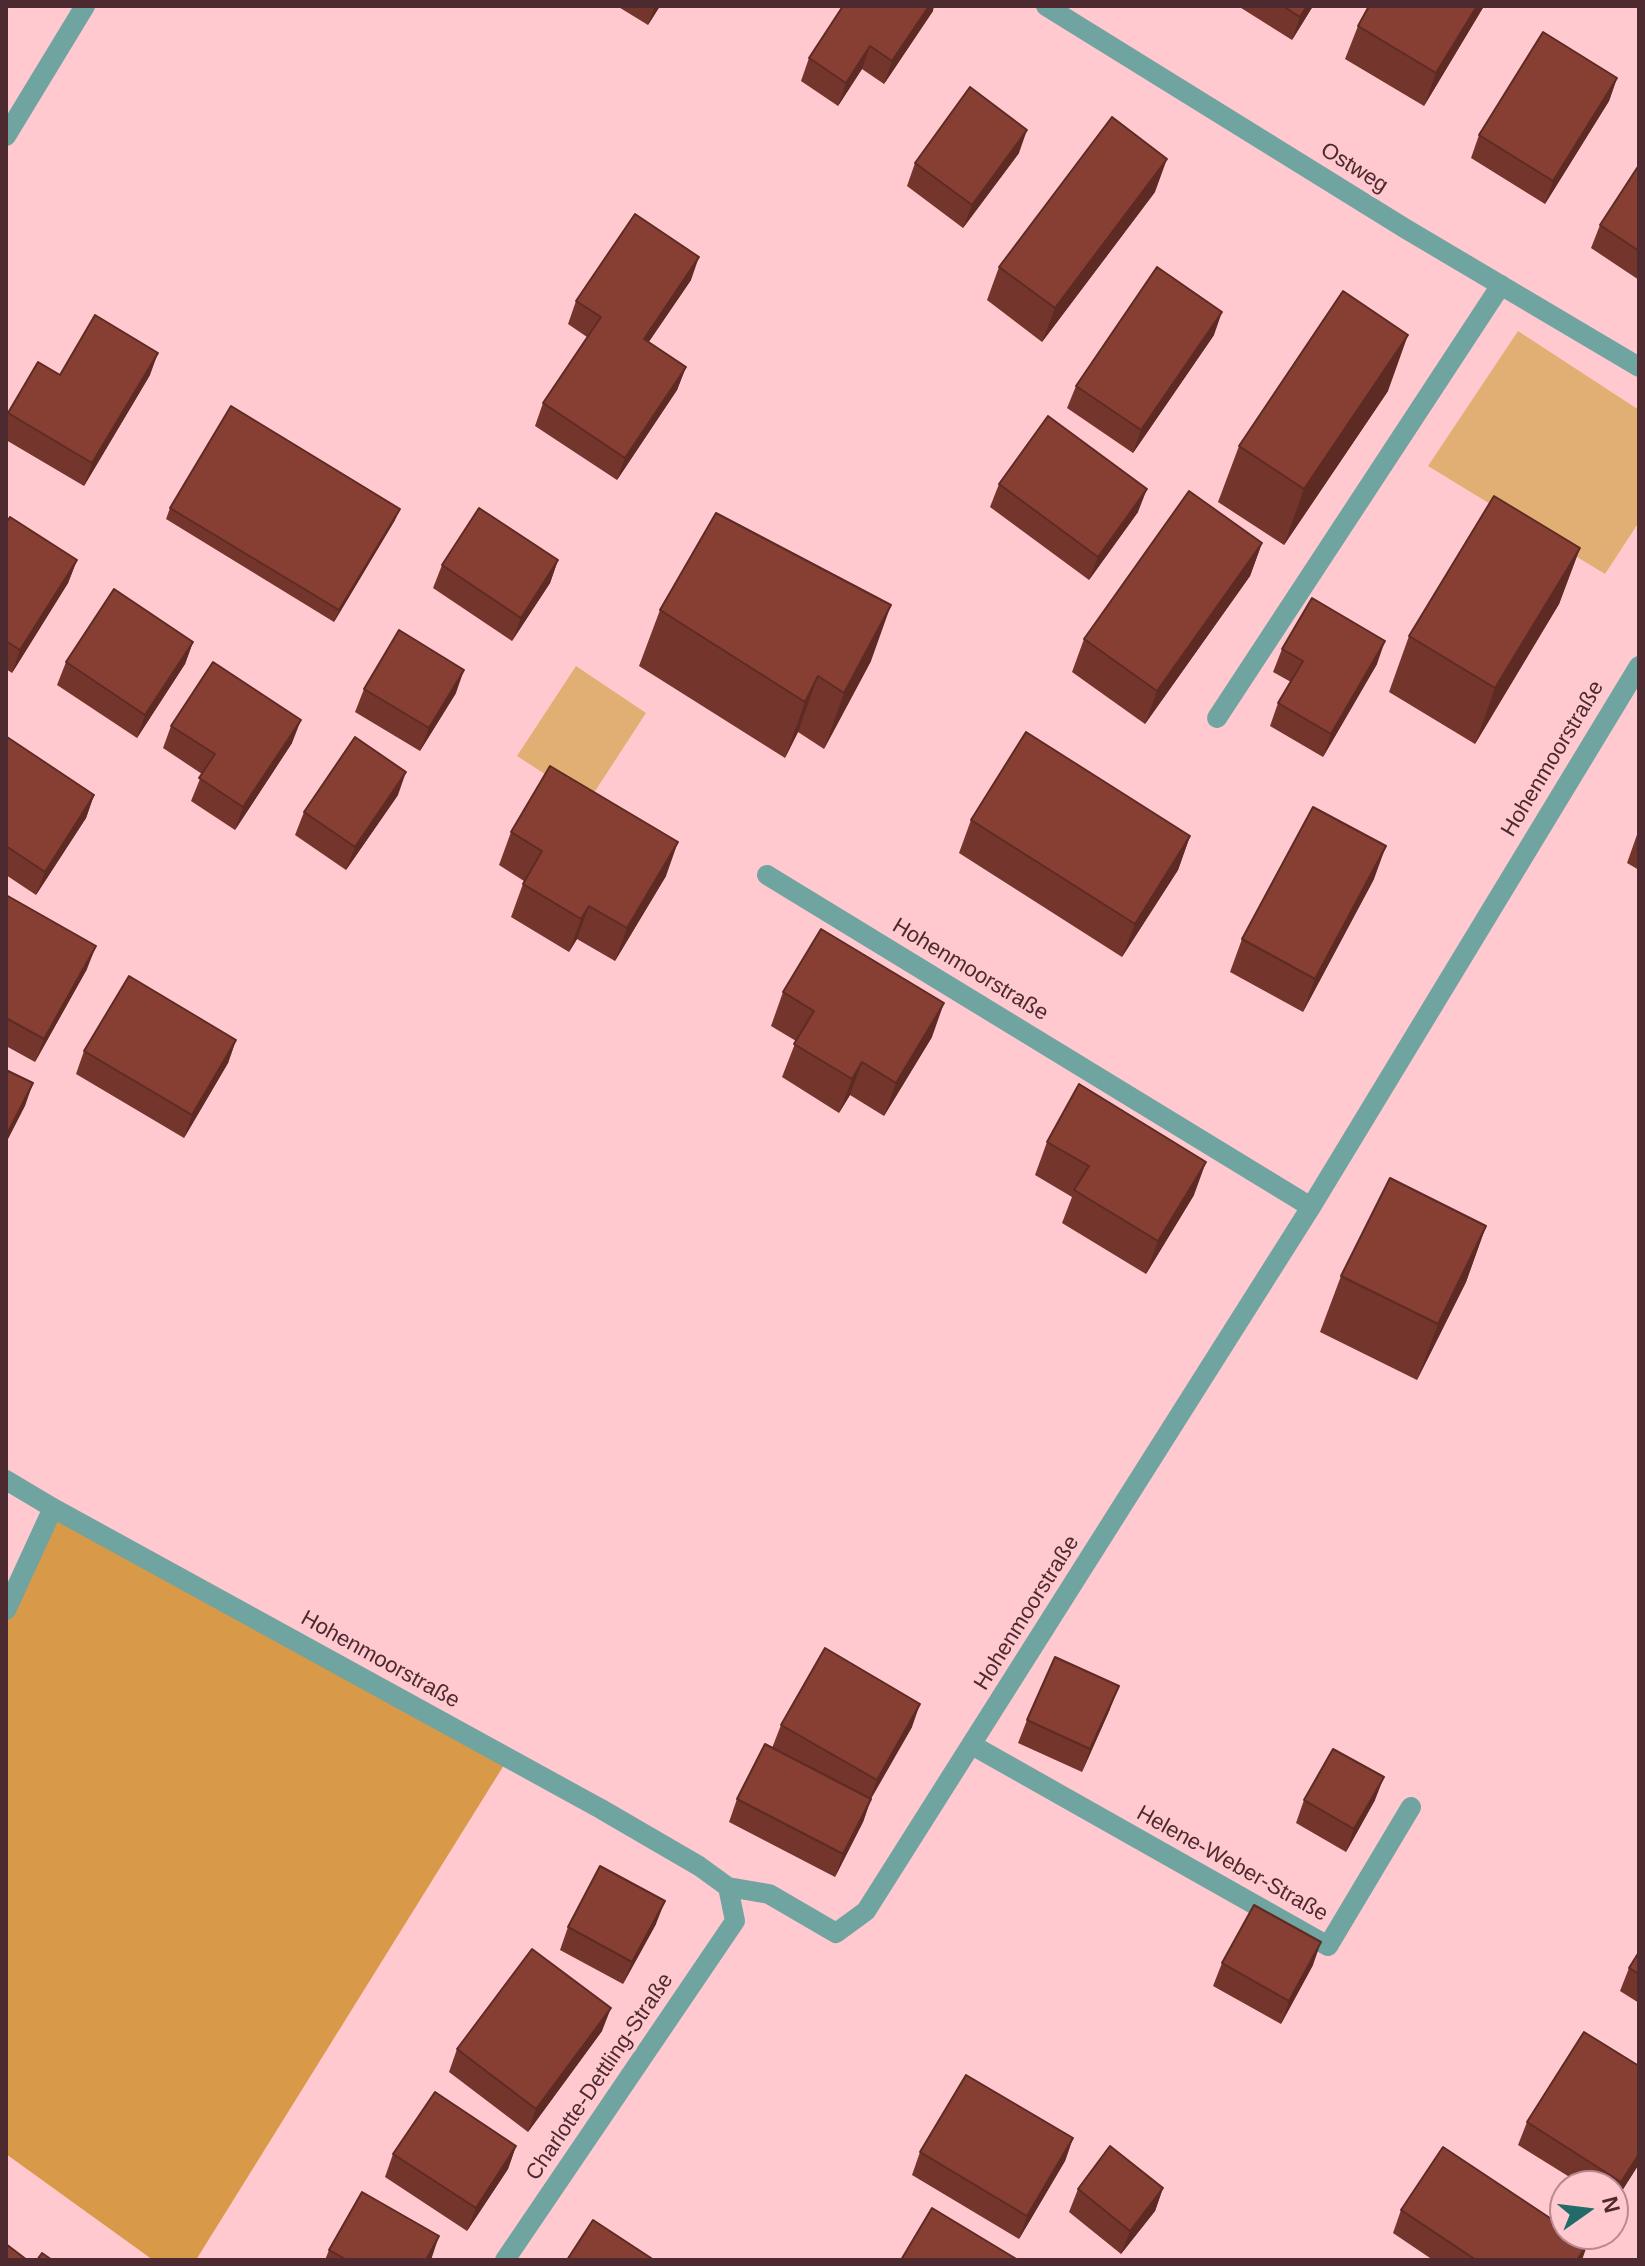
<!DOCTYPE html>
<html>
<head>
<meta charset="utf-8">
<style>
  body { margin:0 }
  #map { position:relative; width:1645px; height:2266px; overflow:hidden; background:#ffc9cf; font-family:Arial,sans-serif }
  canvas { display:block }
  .frame { position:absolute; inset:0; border:8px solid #4d2a30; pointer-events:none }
  .north { position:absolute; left:1549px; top:2170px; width:80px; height:80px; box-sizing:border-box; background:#ffc9cf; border:2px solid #b8898f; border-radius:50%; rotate:76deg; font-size:22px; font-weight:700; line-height:32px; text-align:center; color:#4d2a30 }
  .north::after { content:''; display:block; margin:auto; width:28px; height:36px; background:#216c68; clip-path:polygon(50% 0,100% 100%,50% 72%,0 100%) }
</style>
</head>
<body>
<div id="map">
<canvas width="1645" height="2266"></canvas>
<div class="frame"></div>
<div class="north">N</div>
</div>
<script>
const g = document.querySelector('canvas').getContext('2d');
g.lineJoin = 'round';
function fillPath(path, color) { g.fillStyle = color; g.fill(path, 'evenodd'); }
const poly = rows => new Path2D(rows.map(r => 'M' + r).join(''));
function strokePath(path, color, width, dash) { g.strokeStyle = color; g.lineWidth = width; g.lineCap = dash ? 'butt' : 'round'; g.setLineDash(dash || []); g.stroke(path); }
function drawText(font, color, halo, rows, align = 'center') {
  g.font = font + ' Arial,sans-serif'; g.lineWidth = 8; g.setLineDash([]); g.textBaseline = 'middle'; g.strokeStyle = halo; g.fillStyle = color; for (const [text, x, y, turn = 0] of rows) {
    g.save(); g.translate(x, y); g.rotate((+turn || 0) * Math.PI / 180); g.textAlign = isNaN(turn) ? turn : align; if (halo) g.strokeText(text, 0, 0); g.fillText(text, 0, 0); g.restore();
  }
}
const green = poly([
  [1518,331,1639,410,1639,522,1605,574,1428,466],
  [576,666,646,713,588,802,517,756]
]);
const forest = poly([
  [53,1508,509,1757,196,2260,153,2260,6,2154,6,1610]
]);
const service = poly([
  [1217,718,1501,285]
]);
const minor = poly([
  [1046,6,1406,229,1639,367],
  [6,136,85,6],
  [767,875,1311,1207],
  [6,1480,53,1508,601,1809,699,1866,728,1887,735,1921,505,2260],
  [6,1610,53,1508],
  [972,1745,1328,1946,1411,1807],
  [728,1887,769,1894,836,1933,866,1911,1311,1207,1639,666]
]);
const wall = poly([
  [617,6,660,6,648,25],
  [1238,6,1313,6,1292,40],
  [1484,6,1424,106,1345,59,1358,26],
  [933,11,884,84,862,69,838,106,801,81,809,58],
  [1617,78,1609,101,1545,204,1471,158,1479,135],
  [1019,153,963,228,907,186,915,163],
  [1639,165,1639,280,1591,248,1600,225],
  [1155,192,1042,342,987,300,999,267],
  [691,280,648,343,686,367,677,390,617,480,535,426,543,403,587,337,568,324,576,301],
  [1214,335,1133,453,1067,408,1076,386],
  [60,375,150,375,84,486,6,440,6,420,8,413],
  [1388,391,1284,545,1218,502,1239,446],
  [999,484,1138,512,1089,580,990,507],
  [170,508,395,520,334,622,166,519],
  [6,523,77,560,68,583,12,673,6,669],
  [1262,543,1250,576,1145,724,1072,672,1084,639],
  [1580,548,1559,604,1475,744,1389,692,1409,636],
  [558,560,550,583,512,641,433,588,442,565],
  [660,610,871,661,824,749,798,732,785,758,639,666],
  [193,642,185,664,137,738,57,685,66,662],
  [1282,649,1377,664,1323,757,1270,726,1278,703,1291,682,1273,672],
  [364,689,456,693,420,751,355,712],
  [171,726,292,743,235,830,191,801,202,774,163,748],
  [6,738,94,795,86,818,36,895,6,875],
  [398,795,346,870,295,835,304,812],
  [971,820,1190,836,1178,870,1122,957,959,853],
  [1639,829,1639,870,1627,863],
  [511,832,666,876,615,961,577,939,569,952,511,917,524,881,499,865],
  [1374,879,1303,1012,1230,972,1242,939],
  [6,895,87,969,35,1062,6,1046],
  [783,992,932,1037,884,1116,850,1095,839,1113,782,1077,796,1041,771,1026],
  [236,1040,228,1063,184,1138,76,1074,84,1051],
  [1047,1142,1194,1195,1146,1274,1062,1223,1072,1197,1035,1175],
  [1486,1226,1466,1282,1417,1380,1320,1332,1341,1276],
  [1110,1709,1082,1772,1018,1743,1027,1720],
  [781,1725,912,1727,871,1799,863,1822,835,1877,729,1822,737,1799,772,1748],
  [1304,1800,1375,1800,1346,1852,1296,1823],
  [656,1924,623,1984,560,1950,568,1927],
  [1639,1952,1639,2003,1620,1991,1629,1968],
  [1222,1963,1313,1965,1281,2024,1213,1986],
  [602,2031,528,2132,449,2072,457,2049],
  [1639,2066,1639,2164,1613,2205,1613,2186,1584,2186,1518,2145,1527,2122],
  [1073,2138,1065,2161,1019,2239,912,2175,920,2152],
  [516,2146,508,2169,467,2231,385,2177,393,2154],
  [1163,2188,1155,2211,1121,2254,1069,2212,1078,2189],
  [1401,2210,1582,2260,1433,2260,1393,2233],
  [329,2250,431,2260,325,2260]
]);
const shadedWall = poly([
  [655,6,660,6,648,25],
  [929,6,934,6,933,11,884,84,892,61],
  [1307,6,1313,6,1292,40,1300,17],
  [1477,6,1484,6,1424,106,1436,73],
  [870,46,862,69,838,106,846,83],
  [1617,78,1609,101,1545,204,1553,181],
  [1027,130,1019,153,963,228,972,205],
  [1167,159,1155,192,1042,342,1055,308],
  [699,257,691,280,635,362,644,339],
  [1222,312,1214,335,1133,453,1141,430],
  [1408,335,1388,391,1284,545,1304,489],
  [158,353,150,375,84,486,92,463],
  [686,367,677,390,617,480,625,458],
  [1147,489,1138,512,1089,580,1098,557],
  [400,509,395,520,334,622,339,610],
  [1262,543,1250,576,1145,724,1157,691],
  [1580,548,1559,604,1475,744,1495,688],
  [77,560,68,583,12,673,20,650],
  [558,560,550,583,512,641,521,618],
  [891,605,871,661,824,749,844,693],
  [1385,641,1377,664,1323,757,1331,734],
  [193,642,185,664,137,738,145,715],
  [464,670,456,693,420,751,429,728],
  [818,676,798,732,785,758,805,702],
  [301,720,292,743,235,830,243,807],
  [406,772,398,795,346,870,355,847],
  [94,795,86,818,36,895,45,872],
  [1190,836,1178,870,1122,957,1135,924],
  [678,842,666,876,615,961,627,928],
  [1386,846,1374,879,1303,1012,1315,979],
  [589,906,577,939,569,952,581,919],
  [96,946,87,969,35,1062,44,1039],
  [944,1003,932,1037,884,1116,896,1083],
  [236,1040,228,1063,184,1138,192,1115],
  [862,1062,850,1095,839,1113,852,1079],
  [33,1083,25,1106,6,1143,6,1136],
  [1206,1162,1194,1195,1146,1274,1158,1241],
  [1486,1226,1466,1282,1417,1380,1438,1324],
  [1119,1686,1110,1709,1082,1772,1090,1749],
  [920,1704,912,1727,868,1803,877,1780],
  [1384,1777,1375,1800,1346,1852,1354,1829],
  [871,1799,863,1822,835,1877,843,1854],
  [665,1901,656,1924,623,1984,632,1962],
  [1321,1942,1313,1965,1281,2024,1289,2001],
  [611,2008,602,2031,528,2132,536,2109],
  [1073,2138,1065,2161,1019,2239,1027,2216],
  [516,2146,508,2169,467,2231,476,2208],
  [1639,2154,1639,2164,1613,2205,1621,2182],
  [1163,2188,1155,2211,1121,2254,1130,2231],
  [439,2236,431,2260,426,2260],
  [1588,2243,1582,2260,1577,2260]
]);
const building = poly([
  [843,6,929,6,892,61,870,46,846,83,809,58,843,6],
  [1283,6,1307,6,1300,17,1283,6],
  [1369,6,1477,6,1436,73,1358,26,1369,6],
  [1543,32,1617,78,1553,181,1479,135,1543,32],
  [970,87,1027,130,972,205,915,163,970,87],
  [1112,117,1167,159,1055,308,999,267,1112,117],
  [1639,165,1639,251,1600,225,1639,165],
  [635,214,699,257,644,339,686,367,625,458,543,403,601,317,576,301,635,214],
  [1157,267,1222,312,1141,430,1076,386,1157,267],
  [1343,291,1408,335,1304,489,1239,446,1343,291],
  [95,315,158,353,92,463,8,413,38,362,60,375,95,315],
  [231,406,400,509,339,610,170,508,231,406],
  [1048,416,1147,489,1098,557,999,484,1048,416],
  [1189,491,1262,543,1157,691,1084,639,1189,491],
  [1494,496,1580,548,1495,688,1409,636,1494,496],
  [479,508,558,560,521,618,442,565,479,508],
  [716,513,891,605,844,693,818,676,805,702,660,610,716,513],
  [10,517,77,560,20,650,6,641,6,523,10,517],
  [114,589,193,642,145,715,66,662,114,589],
  [1312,598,1385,641,1331,734,1278,703,1303,661,1282,649,1312,598],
  [399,630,464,670,429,728,364,689,399,630],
  [213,662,301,720,243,807,199,778,215,754,171,726,213,662],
  [1026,732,1190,836,1135,924,971,820,1026,732],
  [7,737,94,795,45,872,6,846,7,737],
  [355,737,406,772,355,847,304,812,355,737],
  [550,766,678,842,627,928,589,906,581,919,523,884,542,851,511,832,550,766],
  [1313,807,1386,846,1315,979,1242,939,1313,807],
  [6,895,96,946,44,1039,6,1018,6,895],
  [821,929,944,1003,896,1083,862,1062,852,1079,794,1044,814,1011,783,992,821,929],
  [129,976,236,1040,192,1115,84,1051,129,976],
  [6,1070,33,1083,6,1136,6,1070],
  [1079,1084,1206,1162,1158,1241,1074,1190,1089,1166,1047,1142,1079,1084],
  [1390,1178,1486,1226,1438,1324,1341,1276,1390,1178],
  [825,1648,920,1704,877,1780,781,1725,825,1648],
  [1055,1657,1119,1686,1090,1749,1027,1720,1055,1657],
  [765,1744,871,1799,843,1854,737,1799,765,1744],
  [1333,1749,1384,1777,1354,1829,1304,1800,1333,1749],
  [600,1866,665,1901,632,1962,568,1927,600,1866],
  [1254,1905,1321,1942,1289,2001,1222,1963,1254,1905],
  [532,1949,611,2008,536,2109,457,2049,532,1949],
  [1639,1952,1639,1974,1629,1968,1639,1952],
  [1584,2032,1639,2066,1639,2154,1621,2182,1527,2122,1584,2032],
  [966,2075,1073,2138,1027,2216,920,2152,966,2075],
  [435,2092,516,2146,476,2208,393,2154,435,2092],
  [1110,2146,1163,2188,1130,2231,1078,2189,1110,2146],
  [1443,2147,1565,2228,1565,2234,1574,2234,1588,2243,1577,2260,1476,2260,1401,2210,1443,2147],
  [362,2192,439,2236,426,2260,347,2260,329,2250,362,2192],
  [932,2208,1018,2260,901,2260,932,2208],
  [593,2220,654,2260,567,2260,593,2220],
  [6,2244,27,2260,6,2260,6,2244],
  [42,2253,52,2260,37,2260,42,2253]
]);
const streetNames = [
  ["Ostweg",1354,168,32],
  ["Hohenmoorstraße",1553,759,-59],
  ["Hohenmoorstraße",970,970,31],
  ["Hohenmoorstraße",1027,1613,-58],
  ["Hohenmoorstraße",380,1660,29],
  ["Helene-Weber-Straße",1232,1864,29],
  ["Charlotte-Dettling-Straße",600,2077,-56]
];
fillPath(green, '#e1af73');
fillPath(forest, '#d89948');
strokePath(service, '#70a4a0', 20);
strokePath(minor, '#70a4a0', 20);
fillPath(wall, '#74352c');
fillPath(shadedWall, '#5e2b24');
fillPath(building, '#873e33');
strokePath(building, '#5e2b24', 2);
drawText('22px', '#4d2a30', '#ffc9cf', streetNames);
</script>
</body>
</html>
